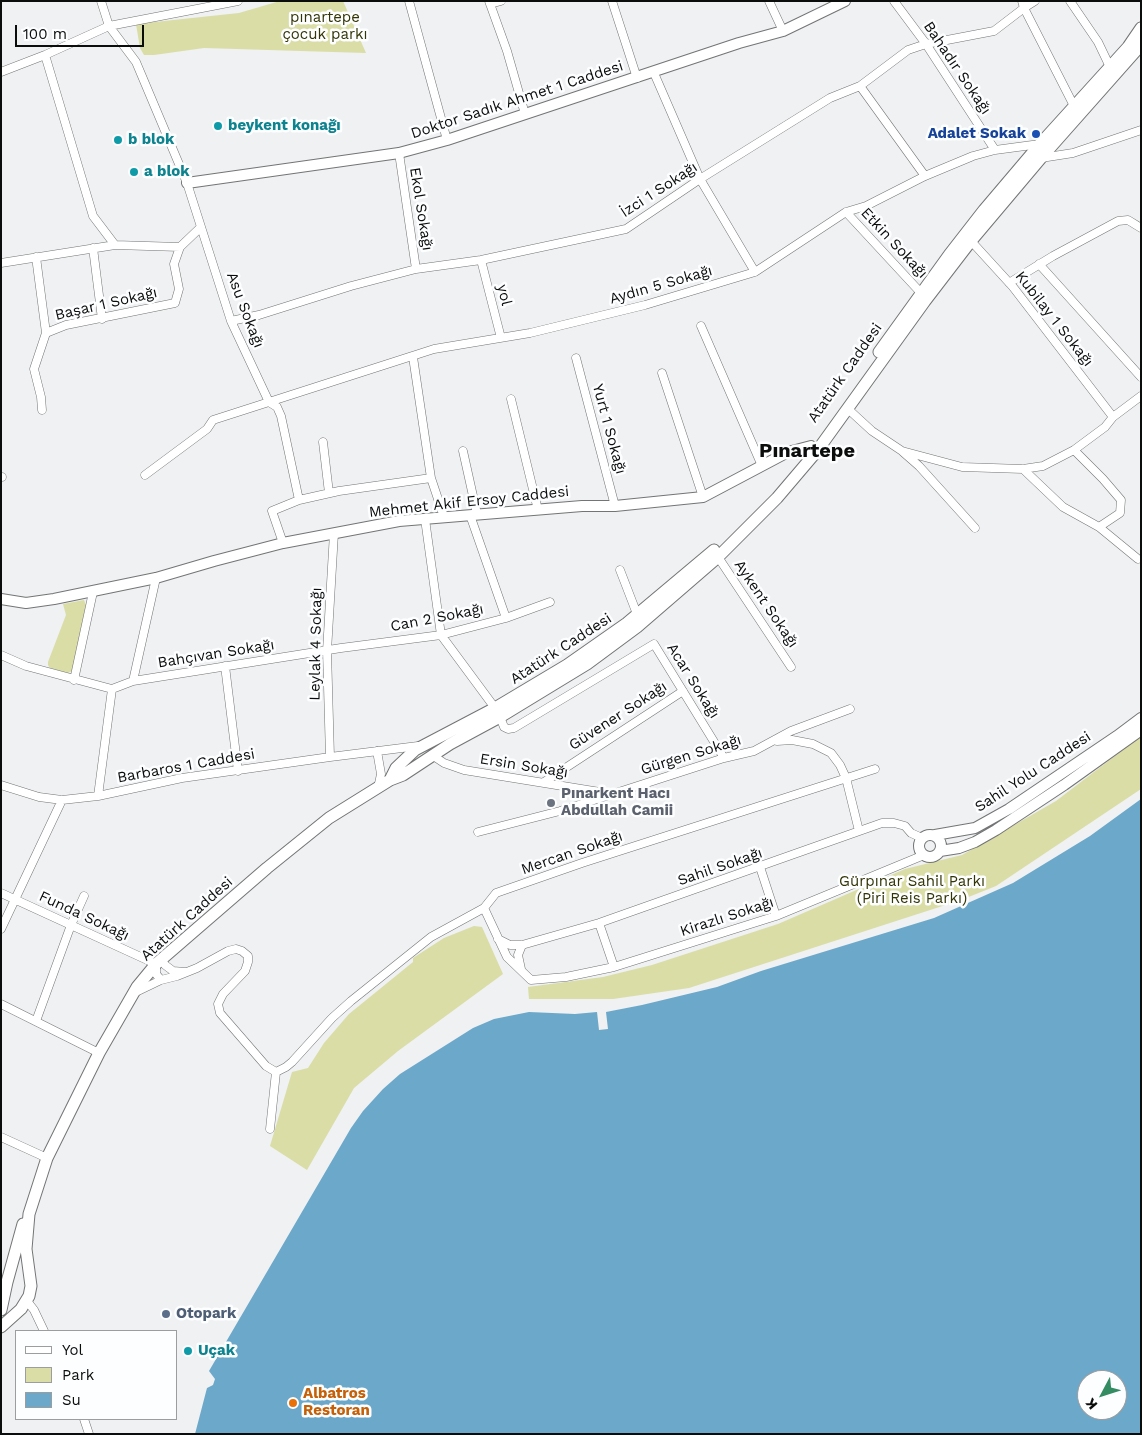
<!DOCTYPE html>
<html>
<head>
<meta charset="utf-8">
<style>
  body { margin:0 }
  #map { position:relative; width:1142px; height:1435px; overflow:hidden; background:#eff1f2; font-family:"Work Sans",sans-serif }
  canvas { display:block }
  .frame { position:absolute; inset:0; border:2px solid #0b0c0c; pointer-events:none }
  .legend { position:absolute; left:15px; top:1330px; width:162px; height:90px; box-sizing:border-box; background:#fdfeff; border:1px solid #9c9d9e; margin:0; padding:6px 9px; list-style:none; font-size:15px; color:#0b0c0c }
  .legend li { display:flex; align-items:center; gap:10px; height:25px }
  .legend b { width:25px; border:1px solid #9c9d9e }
  .north { position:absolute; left:1077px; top:1370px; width:50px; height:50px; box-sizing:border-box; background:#fdfeff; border:1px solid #9c9d9e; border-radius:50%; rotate:230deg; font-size:14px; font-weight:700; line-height:20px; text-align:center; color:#0b0c0c }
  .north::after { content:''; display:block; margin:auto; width:18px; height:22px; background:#348d62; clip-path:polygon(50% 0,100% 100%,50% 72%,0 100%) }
  .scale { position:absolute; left:15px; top:25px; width:129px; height:22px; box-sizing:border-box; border:2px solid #0b0c0c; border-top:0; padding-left:6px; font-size:15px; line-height:18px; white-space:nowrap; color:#0b0c0c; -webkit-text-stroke:4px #fdfeff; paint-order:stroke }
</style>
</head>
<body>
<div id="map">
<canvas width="1142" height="1435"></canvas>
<div class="frame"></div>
<ul class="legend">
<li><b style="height:6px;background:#fff"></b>Yol</li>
<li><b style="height:14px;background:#dadda5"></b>Park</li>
<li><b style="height:14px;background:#6ca8ca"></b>Su</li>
</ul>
<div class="north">K</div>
<div class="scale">100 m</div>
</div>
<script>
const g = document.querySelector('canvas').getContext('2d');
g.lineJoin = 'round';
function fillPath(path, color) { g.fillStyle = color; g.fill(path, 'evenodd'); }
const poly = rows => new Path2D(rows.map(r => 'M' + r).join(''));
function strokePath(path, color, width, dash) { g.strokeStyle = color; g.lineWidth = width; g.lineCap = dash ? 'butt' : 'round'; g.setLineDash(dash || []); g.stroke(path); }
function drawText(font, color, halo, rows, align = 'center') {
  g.font = font + ' "Work Sans",sans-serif'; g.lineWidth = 5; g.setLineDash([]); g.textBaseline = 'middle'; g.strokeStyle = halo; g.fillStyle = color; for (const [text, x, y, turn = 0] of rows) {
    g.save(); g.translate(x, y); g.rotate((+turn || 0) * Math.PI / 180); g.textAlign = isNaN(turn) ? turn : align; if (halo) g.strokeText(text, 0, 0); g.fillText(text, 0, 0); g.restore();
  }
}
const green = poly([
  [280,1,343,1,366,53,204,48,154,55,144,55,140,48,136,24,239,13],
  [84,600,86,605,72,671,68,673,50,668,48,665,48,662,66,615,63,604],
  [1141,736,1141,789,996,886,961,900,689,988,613,999,529,999,528,987,603,977,652,965,778,924,905,869,962,855,1056,801],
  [474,926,482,927,503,974,398,1051,354,1088,307,1170,270,1146,292,1072,308,1068,324,1043,349,1014,413,962,413,958,444,938]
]);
const water = poly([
  [1141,799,1141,1434,195,1434,207,1388,213,1385,215,1379,209,1371,351,1128,363,1111,383,1089,400,1074,473,1028,494,1019,529,1012,575,1014,597,1012,599,1030,608,1029,606,1012,642,1005,717,987,761,971,934,918,1013,883,1090,836],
  [1087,1380,1117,1380,1117,1410,1087,1410]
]);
const minor = poly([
  [101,1,109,26,136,62,187,183,231,321,269,402],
  [409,1,447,140],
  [489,1,507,51,525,114],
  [612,1,637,78],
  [769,1,783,31],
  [894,1,926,44,995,150],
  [1022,1,1024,8,1074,106],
  [1070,1,1098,42,1110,67],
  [490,4,501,1],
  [45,55,93,216,115,245],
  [1,72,45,55,109,26,238,1],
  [654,73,700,179,755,272],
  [860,86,925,176],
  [399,153,416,269],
  [1041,158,1073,153,1141,130],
  [846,212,921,293],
  [971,241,1013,287,1113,417],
  [93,248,102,319],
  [36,257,46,333,34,369,41,397,42,410],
  [481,260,501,338],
  [1,263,115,245,180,247,201,227],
  [1039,264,1141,377],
  [1009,283,1053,256,1118,221,1128,220,1141,228],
  [231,321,259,315,351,286,416,269,481,260,626,229,700,179,830,98,860,86,908,50,926,44,994,31,1024,8,1035,1],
  [701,326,762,466],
  [46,333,66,325,175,303,179,289,174,264,180,247],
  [413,357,431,478],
  [576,358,615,506],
  [662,373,703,497],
  [511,399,538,510],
  [269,402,277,407,281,416,299,500],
  [848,409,872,431,902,451,962,467,1023,469,1043,466,1074,450,1105,427,1113,417,1141,396],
  [323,442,329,493],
  [1074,450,1103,479,1121,500,1120,513,1099,527],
  [463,451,477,514],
  [903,452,919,466,975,528],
  [1023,469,1063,507,1099,527,1138,559],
  [145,475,207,429,213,420,434,349,530,333,645,305,755,272,846,212,866,206,925,176,973,156,995,150,1040,144],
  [1,477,2,477],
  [470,515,506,618],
  [425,519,441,635,495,708],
  [283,543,272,511,299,500,339,491,431,478,444,517],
  [718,557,791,667],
  [620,570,637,614],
  [1,655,26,666,112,689],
  [225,666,238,771],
  [74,680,93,592],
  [133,681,156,578],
  [112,689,133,681,341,648,441,635,506,618,550,602],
  [500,717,504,727,508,729,514,728,654,644,724,758],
  [777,741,792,740,813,744,831,753,840,765,846,778,859,831],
  [377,751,381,774,378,788],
  [432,755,444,763,464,770,612,794],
  [330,757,327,651,334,533],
  [544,782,683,691],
  [1,785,39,797,62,800,98,796,182,778,330,757,418,746],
  [98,796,112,689],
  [478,832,560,811,724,758,754,751,791,731,850,709],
  [760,867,776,916],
  [1,893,156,964,156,974,161,980],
  [484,908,507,957,531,980,566,977,614,967,776,916,924,855],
  [599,923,614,967],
  [1,929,62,800],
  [498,939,510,945,522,945,599,923,882,823,894,823,905,826,911,833,922,838],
  [161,959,165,965,173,971,185,972],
  [521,969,518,955,522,945],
  [136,992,161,980,177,976,197,968,228,951,236,949,242,951,248,956,248,962,245,971,223,994,218,1004,220,1013,266,1066,276,1072],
  [1,1004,99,1053],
  [36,1021,71,925,84,896],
  [276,1072,286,1067,292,1062,332,1018,351,1001,431,937,484,908,496,893,582,863,875,769],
  [270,1129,276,1072],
  [1,1137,47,1158],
  [27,1301,34,1310,44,1331],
  [84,1419,89,1434]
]);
const tertiary = poly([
  [187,183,399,153,447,140,739,43,783,31,845,1],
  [1,599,26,603,54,599,156,578,214,561,283,543,399,521,582,506,615,506,703,497,788,452,811,446,817,451],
  '919 846a11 11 0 1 1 22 0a11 11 0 1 1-22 0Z',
  [935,835,975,828,1009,809,1117,736,1141,718],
  [940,851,959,848,975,842,996,830,1064,785,1141,730]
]);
const secondary = poly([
  [879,352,949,255,984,210,1040,144,1128,47,1141,28],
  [390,780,396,768,415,750,495,708,567,665,627,623,714,550],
  [1,1310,7,1282,23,1224],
  [1,1327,21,1309,29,1296,31,1286,26,1249,29,1214,47,1158,99,1053,137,987,156,964,267,868,329,818,390,780,403,775,450,744,500,717,587,664,637,627,718,557,777,498,817,451,925,301,971,241,1041,158,1141,45]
]);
const markers = [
  [218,126,5,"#0f9aa8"],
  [1036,134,5,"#1a4fb4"],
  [118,140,5,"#0f9aa8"],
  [134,172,5,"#0f9aa8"],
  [551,803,5,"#6b7280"],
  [166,1314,5,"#5c6f8a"],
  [188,1351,5,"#0f9aa8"],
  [293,1403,5,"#e8710a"]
];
const parkNames = [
  ["pınartepe",325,18],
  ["çocuk parkı",325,35],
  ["Gürpınar Sahil Parkı",912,882],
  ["(Piri Reis Parkı)",912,899]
];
const streetNames = [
  ["Bahadır Sokağı",957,68,56],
  ["Doktor Sadık Ahmet 1 Caddesi",517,100,-18],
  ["İzci 1 Sokağı",659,190,-33],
  ["Ekol Sokağı",421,209,81],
  ["Etkin Sokağı",894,243,47],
  ["Aydın 5 Sokağı",661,285,-16],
  ["yol",504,295,76],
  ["Başar 1 Sokağı",106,304,-13],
  ["Asu Sokağı",245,310,69],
  ["Kubilay 1 Sokağı",1054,319,52],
  ["Atatürk Caddesi",845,373,-55],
  ["Yurt 1 Sokağı",609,429,75],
  ["Mehmet Akif Ersoy Caddesi",469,502,-6],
  ["Aykent Sokağı",766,604,56],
  ["Can 2 Sokağı",437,618,-11],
  ["Leylak 4 Sokağı",316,644,-89],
  ["Atatürk Caddesi",561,649,-33],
  ["Bahçıvan Sokağı",216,654,-9],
  ["Acar Sokağı",693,681,58],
  ["Güvener Sokağı",618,716,-33],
  ["Gürgen Sokağı",691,755,-17],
  ["Barbaros 1 Caddesi",186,766,-10],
  ["Ersin Sokağı",524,766,9],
  ["Sahil Yolu Caddesi",1033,772,-33],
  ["Mercan Sokağı",572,853,-19],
  ["Sahil Sokağı",720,867,-19],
  ["Funda Sokağı",84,916,25],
  ["Kirazlı Sokağı",727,917,-18],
  ["Atatürk Caddesi",187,919,-42]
];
const cultureNames = [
  ["beykent konağı",228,126],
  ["b blok",128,140],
  ["a blok",144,172],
  ["Uçak",198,1351]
];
const transitNames = [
  ["Adalet Sokak",1026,134]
];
const worshipNames = [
  ["Pınarkent Hacı",561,794],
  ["Abdullah Camii",561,811]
];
const serviceNames = [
  ["Otopark",176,1314]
];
const foodNames = [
  ["Albatros",303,1394],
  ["Restoran",303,1411]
];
const districtNames = [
  ["Pınartepe",807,451]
];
fillPath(green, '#dadda5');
fillPath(water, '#6ca8ca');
strokePath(minor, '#737475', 9);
strokePath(tertiary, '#737475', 12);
strokePath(secondary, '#737475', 13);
strokePath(minor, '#fff', 8);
strokePath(tertiary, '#fff', 10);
strokePath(secondary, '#fff', 11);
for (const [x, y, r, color] of markers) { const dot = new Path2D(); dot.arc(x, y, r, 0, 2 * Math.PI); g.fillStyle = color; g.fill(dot); strokePath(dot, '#fdfeff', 2); }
drawText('15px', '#343505', '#fdfeff', parkNames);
drawText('15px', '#0b0c0c', '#fdfeff', streetNames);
drawText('bold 15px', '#0d838f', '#fdfeff', cultureNames, 'left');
drawText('bold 15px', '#164399', '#fdfeff', transitNames, 'right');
drawText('bold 15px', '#5b616d', '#fdfeff', worshipNames, 'left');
drawText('bold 15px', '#4e5e75', '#fdfeff', serviceNames, 'left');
drawText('bold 15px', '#c56008', '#fdfeff', foodNames, 'left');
drawText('bold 20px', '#0b0c0c', '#fdfeff', districtNames);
</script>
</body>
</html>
